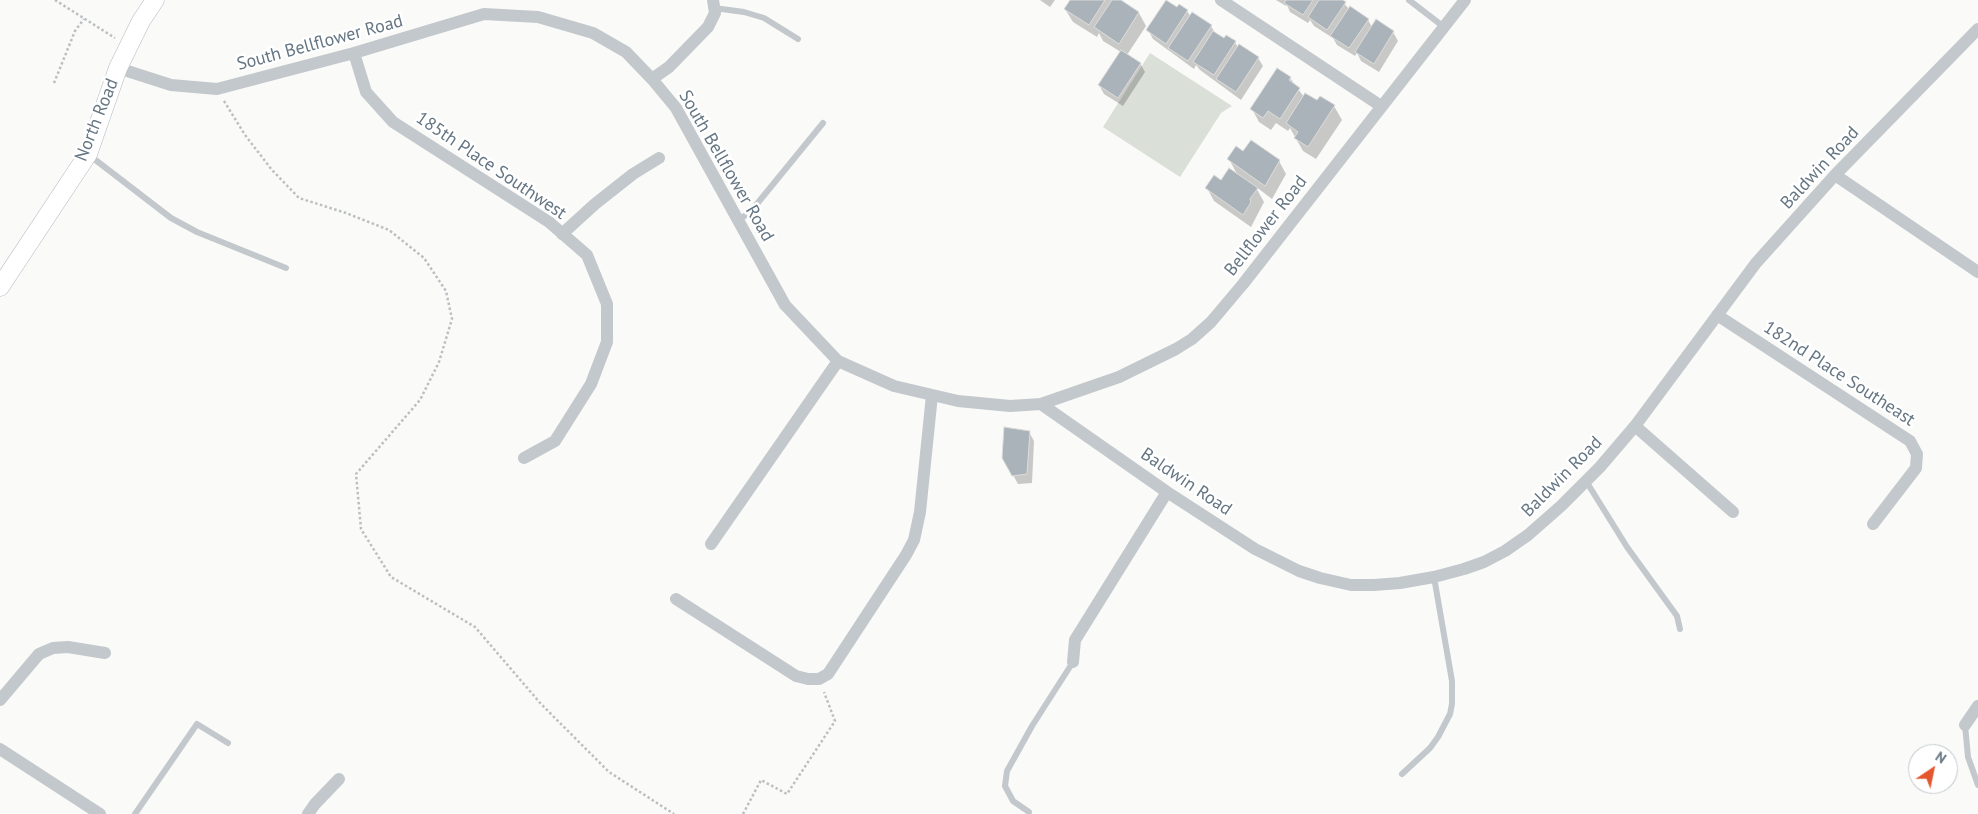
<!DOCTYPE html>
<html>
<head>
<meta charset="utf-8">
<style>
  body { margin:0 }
  #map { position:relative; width:1978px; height:814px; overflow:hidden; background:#fafaf8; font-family:"PT Sans",sans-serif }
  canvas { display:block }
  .north { position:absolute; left:1908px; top:744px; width:50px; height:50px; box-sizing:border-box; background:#fff; border:1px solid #c1c8cd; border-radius:50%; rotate:34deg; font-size:14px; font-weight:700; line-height:20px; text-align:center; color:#657683 }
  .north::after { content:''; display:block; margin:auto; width:18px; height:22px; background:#e4572e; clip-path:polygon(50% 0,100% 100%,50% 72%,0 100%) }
</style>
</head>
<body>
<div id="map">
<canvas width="1978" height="814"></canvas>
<div class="north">N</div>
</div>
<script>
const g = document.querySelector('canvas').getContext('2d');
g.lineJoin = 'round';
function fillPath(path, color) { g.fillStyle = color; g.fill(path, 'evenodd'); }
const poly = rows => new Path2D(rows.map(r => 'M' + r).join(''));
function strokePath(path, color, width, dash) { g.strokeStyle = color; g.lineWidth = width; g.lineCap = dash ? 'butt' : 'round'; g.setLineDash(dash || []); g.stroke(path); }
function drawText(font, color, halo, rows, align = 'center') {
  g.font = font + ' "PT Sans",sans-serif'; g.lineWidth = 5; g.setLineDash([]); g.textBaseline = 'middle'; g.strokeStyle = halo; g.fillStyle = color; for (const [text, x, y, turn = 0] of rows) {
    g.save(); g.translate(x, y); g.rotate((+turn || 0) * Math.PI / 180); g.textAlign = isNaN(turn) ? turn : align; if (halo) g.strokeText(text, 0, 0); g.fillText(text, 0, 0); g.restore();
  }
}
const green = poly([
  [1150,53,1232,106,1221,113,1180,177,1103,127]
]);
const shadow = poly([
  [1040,0,1055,0,1050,7],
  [1071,0,1119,0,1139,13,1146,26,1127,55,1140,63,1145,72,1123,106,1104,94,1099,85,1121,52,1103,41,1099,33,1097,37,1073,22,1065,9],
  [1276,0,1341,0,1349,9,1368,20,1372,27,1376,21,1393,32,1398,41,1379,72,1361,61,1357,53,1355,56,1337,45,1333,38,1314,26,1310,20,1308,23,1290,12,1287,5,1286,6],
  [1178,9,1187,11,1191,17,1211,26,1215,33,1225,40,1235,42,1238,48,1258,58,1263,66,1241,100,1200,70,1196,65,1194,69,1153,39,1148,30],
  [1290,78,1304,97,1334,106,1342,120,1316,159,1303,151,1290,128,1288,131,1276,123,1271,130,1259,122,1252,109],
  [1243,153,1279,161,1286,174,1272,199,1255,186,1264,202,1251,227,1214,201,1207,188,1238,176,1229,159],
  [1029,432,1034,441,1032,483,1018,484,1003,457]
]);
const building = poly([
  [1070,0,1105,0,1089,25,1064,9,1070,0],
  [1112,0,1121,0,1139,12,1119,44,1094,27,1112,0],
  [1166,0,1177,7,1179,4,1188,10,1166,44,1146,30,1166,0],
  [1286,0,1313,0,1303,15,1284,3,1286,0],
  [1319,0,1343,0,1346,2,1327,30,1308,17,1319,0],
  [1350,6,1369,19,1349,48,1330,36,1350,6],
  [1192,12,1212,25,1188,61,1168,48,1192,12],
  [1376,19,1394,31,1374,64,1355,52,1376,19],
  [1213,31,1224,38,1226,35,1236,41,1214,75,1193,62,1213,31],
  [1239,44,1259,57,1236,92,1216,79,1239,44],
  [1121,50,1141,63,1118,98,1098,85,1121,50],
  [1277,68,1291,77,1289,80,1300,88,1280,119,1268,111,1263,118,1250,109,1277,68],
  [1305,93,1317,100,1320,96,1335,105,1308,147,1294,138,1298,132,1286,123,1305,93],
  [1251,140,1280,160,1265,186,1227,159,1236,146,1243,151,1251,140],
  [1229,168,1258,188,1250,199,1251,202,1243,215,1205,188,1214,175,1221,180,1229,168],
  [1004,427,1030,431,1027,474,1012,476,1002,458,1004,427]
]);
const path = poly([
  [55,0,115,38],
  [54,83,75,31,84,19],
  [224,101,245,135,272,170,299,198,346,213,389,230,424,258,446,291,452,319,439,362,420,400,356,474,361,529,391,577,475,627,541,704,609,772,674,814],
  [743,814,761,780,787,794,835,721,824,692]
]);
const lane = poly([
  [1409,0,1444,27],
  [714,8,744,12,764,18,798,39],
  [89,155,171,218,197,232,286,268],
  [738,221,752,210,823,123],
  [1586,481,1627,547,1677,616,1680,629],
  [1965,725,1968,757,1978,785],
  [1402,774,1430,748,1438,737,1450,714,1452,704,1452,681,1434,577],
  [1029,812,1013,801,1005,786,1007,771,1032,726,1073,662],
  [135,814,197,724,228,743]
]);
const street = poly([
  [1221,0,1381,106],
  [354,53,366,92,393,122,549,222,587,255,607,304,607,342,591,384,555,441,524,458],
  [118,68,171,85,217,89,354,53,484,14,538,17,593,33,626,52,652,79,676,108,785,305,838,361,894,386,958,401,1010,406,1041,404,1119,377,1176,349,1192,339,1211,322,1243,284,1465,0],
  [652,79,669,67,708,27,715,13,713,0],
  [1835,175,1978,272],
  [562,234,595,204,633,174,659,158],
  [1717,315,1910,441,1917,454,1916,468,1873,524],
  [1041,404,1167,492,1255,549,1299,571,1320,578,1351,585,1374,585,1400,583,1434,577,1464,569,1484,562,1505,551,1528,535,1561,506,1600,467,1635,426,1756,263,1835,175,1978,29],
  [1635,426,1733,512],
  [711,544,838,361],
  [676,599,796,676,808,679,819,679,828,674,906,555,914,540,920,512,932,395],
  [1073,662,1075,640,1167,492],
  [0,700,39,654,53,648,68,647,105,653],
  [1965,725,1978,706],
  [0,749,100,814],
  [308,814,315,804,339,779]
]);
const secondary = poly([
  [0,287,88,154,118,68,141,21,155,0]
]);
const streetNames = [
  ["South Bellflower Road",320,43,-15],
  ["North Road",97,120,-68],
  ["185th Place Southwest",491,166,34],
  ["South Bellflower Road",726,166,60],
  ["Baldwin Road",1820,168,-47],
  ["Bellflower Road",1266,226,-52],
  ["182nd Place Southeast",1839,374,33],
  ["Baldwin Road",1562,477,-45],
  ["Baldwin Road",1186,482,34]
];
fillPath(green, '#dadfd7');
fillPath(shadow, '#0003');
fillPath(building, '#aab3b9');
strokePath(building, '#dcdcda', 1);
strokePath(secondary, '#b3babf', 19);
strokePath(path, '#bbbfc2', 2.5, [2.5, 2.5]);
strokePath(lane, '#c3c8cc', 6);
strokePath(street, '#c3c8cc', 12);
strokePath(secondary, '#fff', 18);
drawText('18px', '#657683', '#fff', streetNames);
</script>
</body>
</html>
